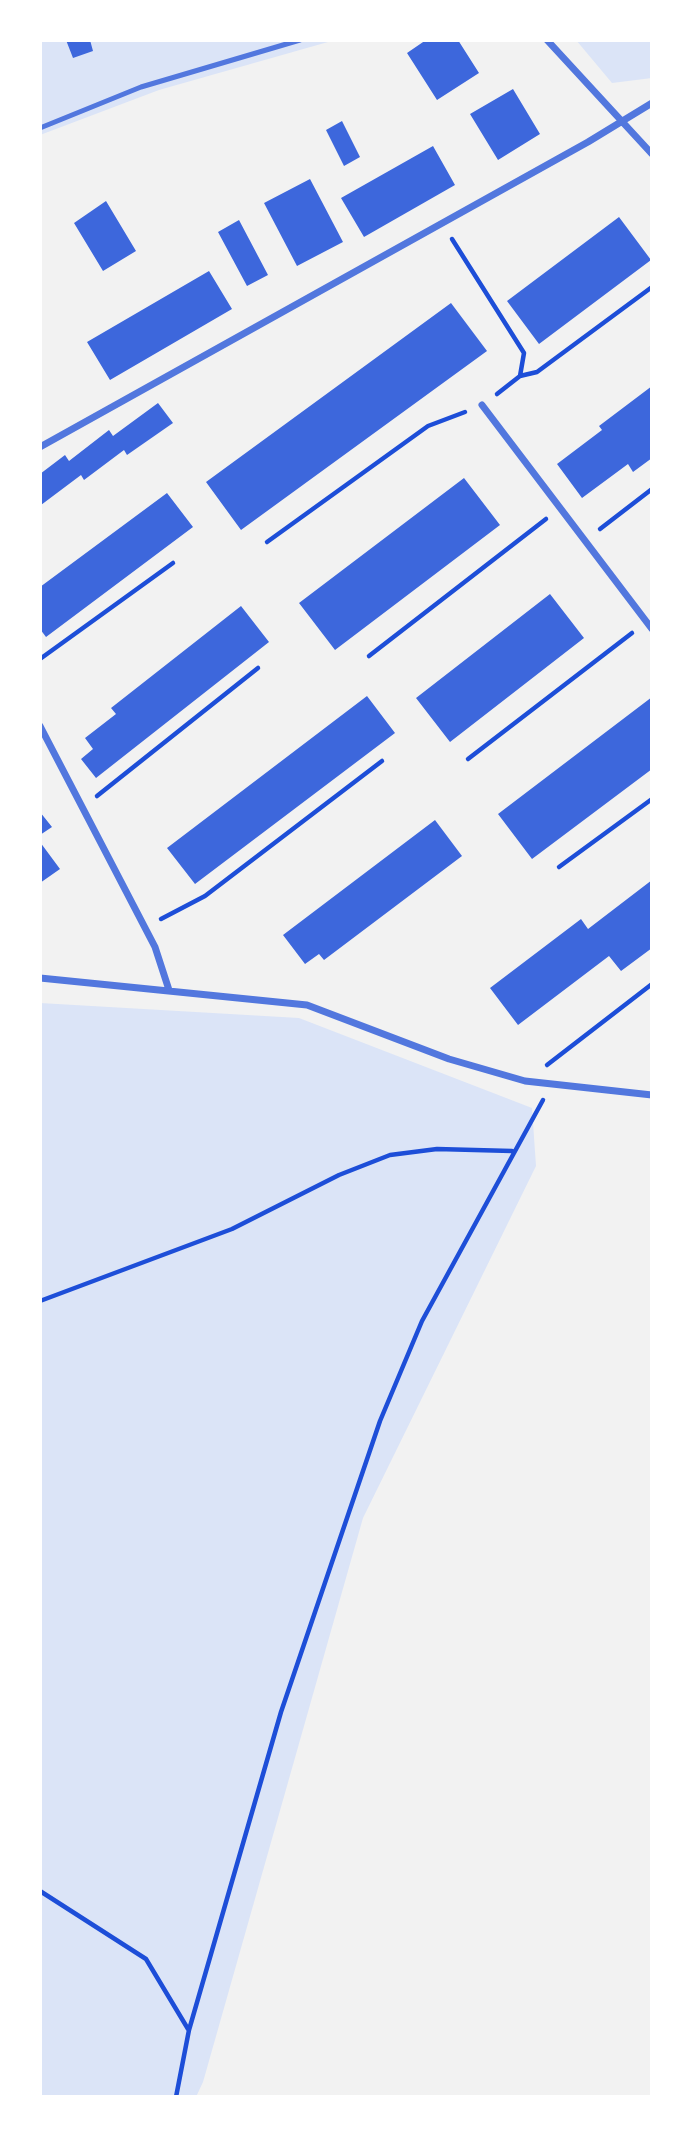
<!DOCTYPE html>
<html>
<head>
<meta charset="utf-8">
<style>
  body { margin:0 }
  #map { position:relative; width:692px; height:2137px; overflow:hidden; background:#f2f2f2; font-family:Commissioner,sans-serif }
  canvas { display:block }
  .frame { position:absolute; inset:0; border:42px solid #fff; pointer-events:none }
</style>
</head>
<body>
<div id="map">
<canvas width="692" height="2137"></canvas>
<div class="frame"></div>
</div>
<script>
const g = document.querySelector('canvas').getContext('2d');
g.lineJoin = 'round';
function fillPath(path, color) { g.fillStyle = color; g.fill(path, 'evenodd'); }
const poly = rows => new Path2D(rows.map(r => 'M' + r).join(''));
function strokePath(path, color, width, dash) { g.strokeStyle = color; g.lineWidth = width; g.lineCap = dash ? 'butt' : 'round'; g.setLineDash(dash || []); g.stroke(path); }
const green = poly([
  [40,40,335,40,159,90,40,135],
  [576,40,652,40,652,78,612,83],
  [40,1003,299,1018,532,1108,536,1166,363,1518,203,2082,196,2097,40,2097]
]);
const building = poly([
  [66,40,90,40,93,51,73,58],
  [426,40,458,40,479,73,437,100,407,53],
  [513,89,540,134,498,160,470,114],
  [342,121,360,157,344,166,326,130],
  [433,146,455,185,364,237,341,198],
  [310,179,343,242,297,266,264,203],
  [106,201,136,251,103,271,74,223],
  [619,217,651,260,539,344,507,301],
  [239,220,268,275,247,286,218,232],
  [209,271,232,309,110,380,87,342],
  [451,303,487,351,241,530,206,482],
  [652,386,652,458,633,472,628,464,582,498,557,464,602,430,599,426],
  [158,403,173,423,127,455,124,450,84,480,81,475,41,505,40,474,65,455,69,461,109,430,113,436],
  [464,478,500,525,335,650,299,603],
  [167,493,193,527,46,637,40,629,40,587],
  [550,594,584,638,450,742,416,698],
  [241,606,269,642,96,778,81,759,93,749,85,738,116,714,111,708],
  [367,696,395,733,195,884,167,848],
  [652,697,652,769,532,859,498,814],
  [40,812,52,827,40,835],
  [435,820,462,856,324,960,319,954,305,964,283,935],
  [40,842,60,869,40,883],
  [652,880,652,948,621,971,609,956,518,1025,490,988,581,919,588,929]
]);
const path = poly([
  [452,239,524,353,520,376,497,394],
  [520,376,537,372,652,287],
  [600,529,652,489],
  [267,542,428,426,465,412],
  [369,656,546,519],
  [40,659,173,563],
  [468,759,632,633],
  [97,796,258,668],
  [559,867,652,799],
  [161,919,205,896,382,761],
  [547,1065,652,984],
  [40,1301,232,1229,339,1175,390,1155,437,1149,512,1151],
  [40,1891,146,1959,188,2029],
  [176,2097,189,2030,281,1712,380,1421,422,1321,543,1100]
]);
const service = poly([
  [40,128,141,87,300,40]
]);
const minor = poly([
  [547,40,652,154],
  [482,405,652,629],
  [40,447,588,142,652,103],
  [40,726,155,947,169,990],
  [40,978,307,1005,449,1059,525,1081,652,1095]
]);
fillPath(green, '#dbe4f7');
fillPath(building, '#3d67dc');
strokePath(path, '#1d4ed8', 4.5);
strokePath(service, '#5277de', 5);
strokePath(minor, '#5277de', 7);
</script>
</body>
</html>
